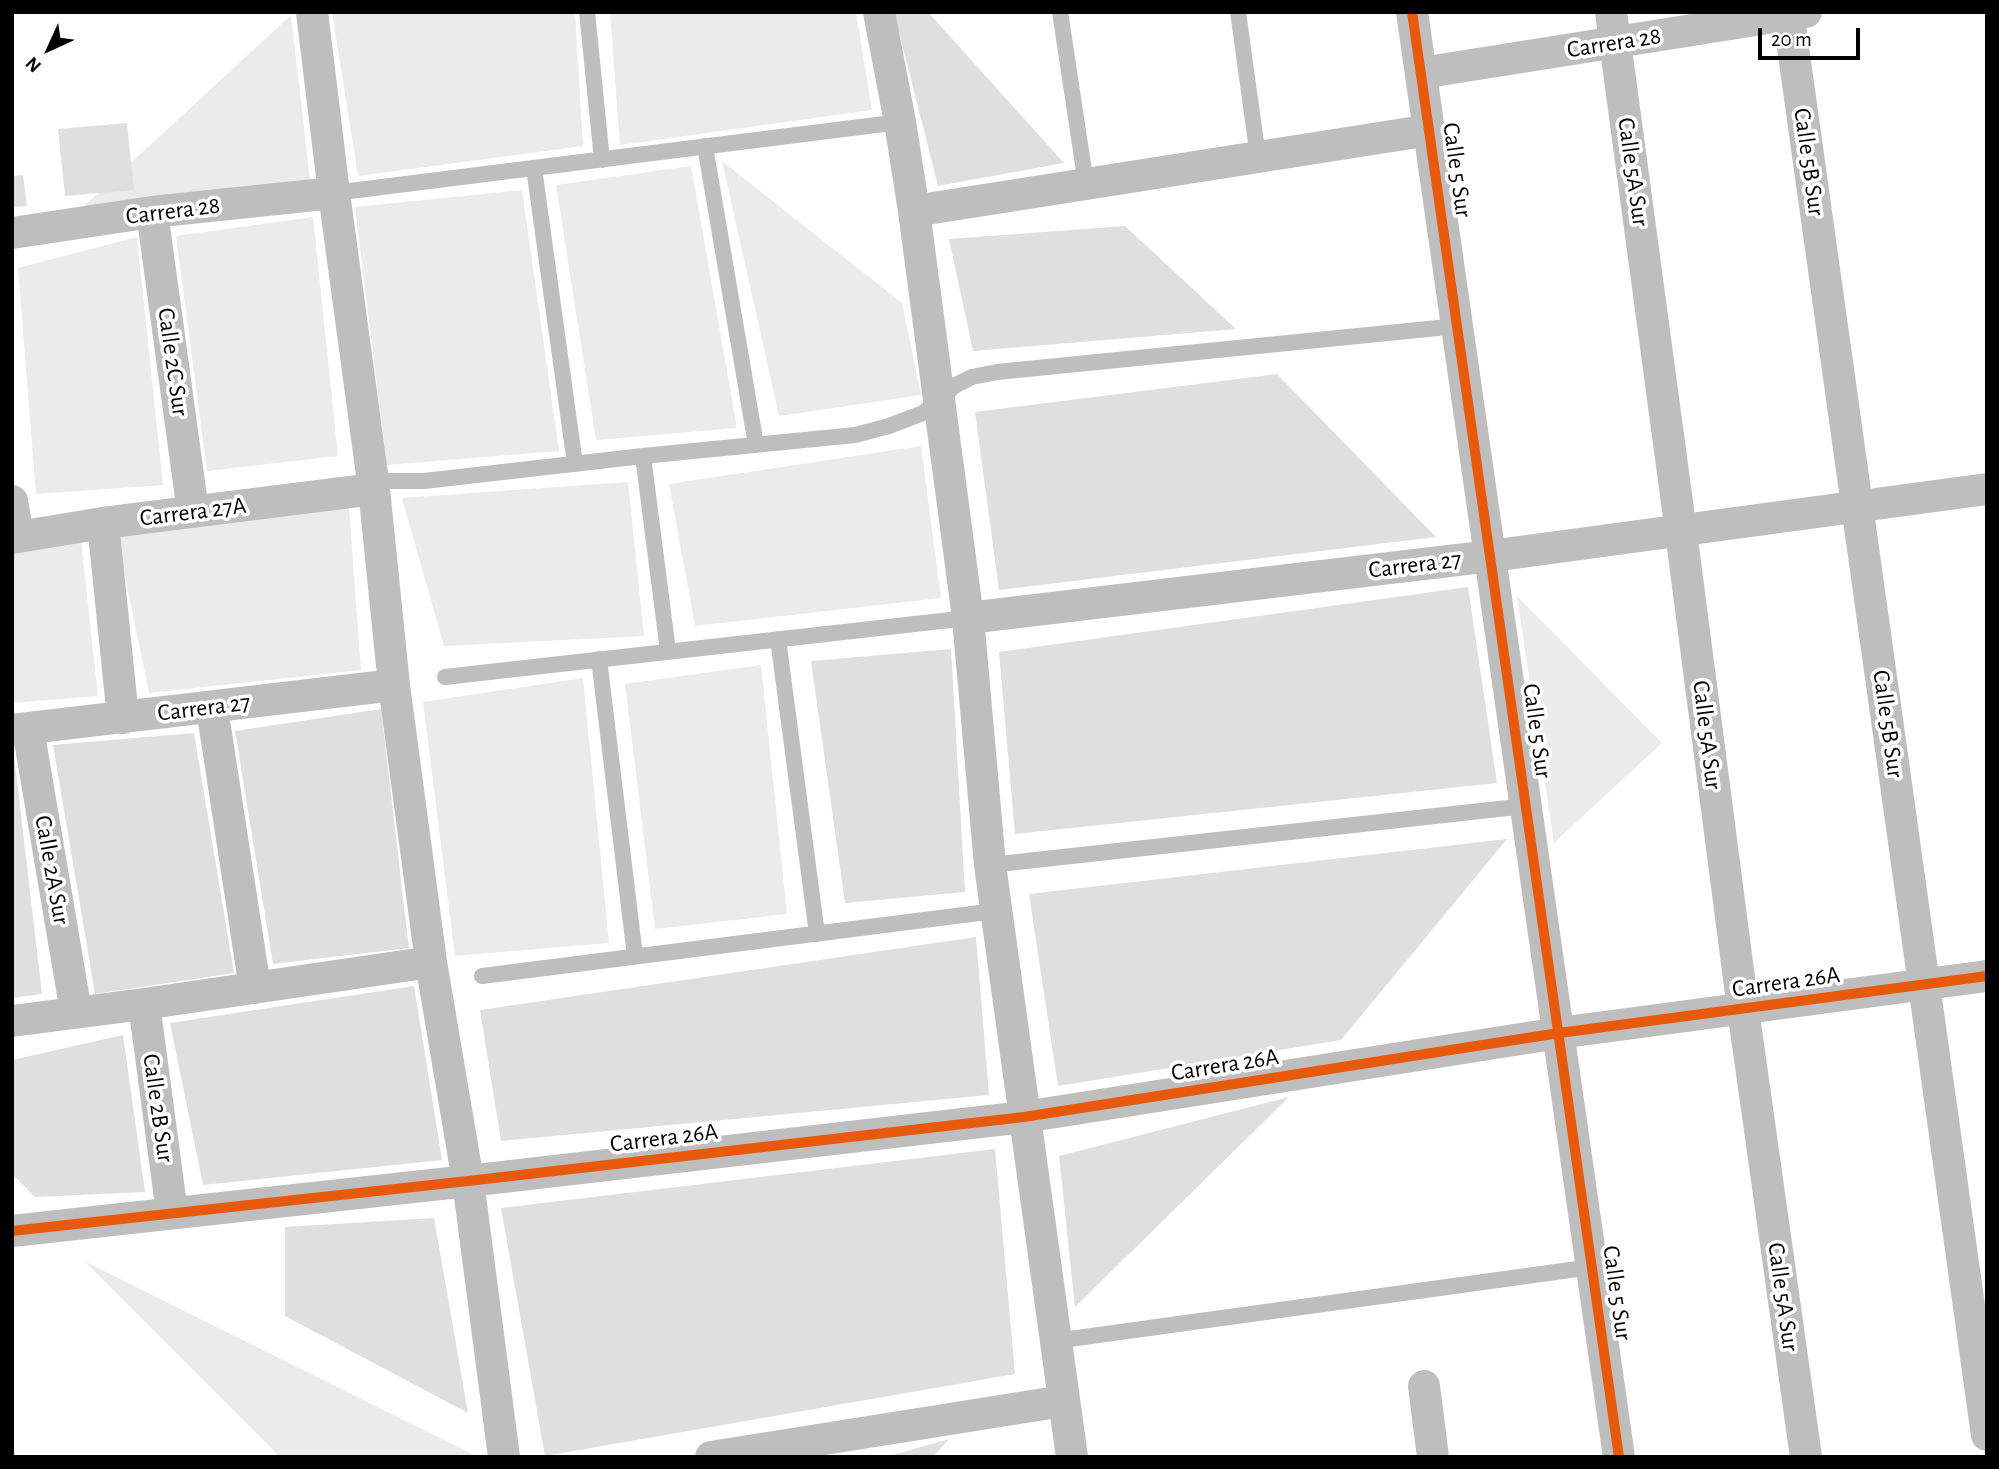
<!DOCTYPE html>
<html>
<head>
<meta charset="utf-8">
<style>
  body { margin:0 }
  #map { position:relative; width:1999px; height:1469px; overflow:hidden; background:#fff; font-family:"Alegreya Sans",sans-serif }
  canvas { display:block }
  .frame { position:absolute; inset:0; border:14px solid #000; pointer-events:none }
  .north { position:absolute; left:14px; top:14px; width:70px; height:70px; -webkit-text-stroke:5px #fff; paint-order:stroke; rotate:225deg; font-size:19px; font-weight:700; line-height:28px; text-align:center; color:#000 }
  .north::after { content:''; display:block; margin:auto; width:24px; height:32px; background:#000; clip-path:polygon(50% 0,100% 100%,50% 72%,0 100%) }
  .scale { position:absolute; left:1758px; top:28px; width:102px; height:32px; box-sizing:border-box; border:4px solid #000; border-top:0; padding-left:9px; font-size:21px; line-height:24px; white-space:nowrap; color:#000; -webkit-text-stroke:5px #fff; paint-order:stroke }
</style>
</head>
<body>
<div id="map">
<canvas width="1999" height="1469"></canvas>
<div class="frame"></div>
<div class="north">N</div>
<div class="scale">20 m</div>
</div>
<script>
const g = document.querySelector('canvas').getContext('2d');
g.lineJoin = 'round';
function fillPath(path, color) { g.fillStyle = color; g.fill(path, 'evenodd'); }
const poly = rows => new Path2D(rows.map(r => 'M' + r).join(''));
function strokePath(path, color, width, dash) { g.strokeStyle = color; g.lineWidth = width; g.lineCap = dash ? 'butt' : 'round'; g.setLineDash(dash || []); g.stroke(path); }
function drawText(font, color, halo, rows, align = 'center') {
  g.font = font + ' "Alegreya Sans",sans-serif'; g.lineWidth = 7; g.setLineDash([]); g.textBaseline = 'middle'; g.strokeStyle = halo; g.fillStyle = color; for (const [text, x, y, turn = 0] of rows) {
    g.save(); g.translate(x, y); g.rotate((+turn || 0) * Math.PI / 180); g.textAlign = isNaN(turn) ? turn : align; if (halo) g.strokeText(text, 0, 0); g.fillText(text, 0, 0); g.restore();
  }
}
const green = poly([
  [332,12,575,12,583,146,358,176],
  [610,12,856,12,872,110,620,145],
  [291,15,310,180,83,207],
  [722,161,902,303,921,395,779,416],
  [691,166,737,428,596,440,556,185],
  [522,190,559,451,387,465,355,207],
  [313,217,338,456,207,471,176,236],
  [137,237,163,485,36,494,18,268],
  [921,446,941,598,695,626,669,484],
  [628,482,644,636,444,646,402,498],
  [349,508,361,670,149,693,116,532],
  [81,540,98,696,12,703,12,547],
  [1517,596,1662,743,1554,843],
  [761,665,787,914,655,929,625,684],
  [583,678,609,943,455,956,423,702],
  [84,1261,476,1456,476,1457,280,1457]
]);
const building = poly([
  [894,12,928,12,1064,163,938,186],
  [127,123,134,190,65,196,58,129],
  [23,175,27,206,12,207,12,176],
  [1125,226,1236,329,973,351,949,239],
  [1277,374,1436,537,999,590,975,412],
  [1468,587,1497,783,1015,834,999,652],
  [951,649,965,892,845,903,811,661],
  [381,709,409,948,273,964,235,731],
  [194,733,234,973,95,994,53,745],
  [12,755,14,755,42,994,12,998],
  [1507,839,1341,1040,1058,1086,1029,894],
  [976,937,989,1095,501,1141,480,1010],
  [414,986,442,1160,203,1185,170,1023],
  [123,1035,145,1192,35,1197,12,1174,12,1060],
  [1289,1097,1075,1307,1059,1156],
  [995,1149,1015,1374,545,1456,501,1208],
  [434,1218,468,1413,285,1316,285,1227],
  [949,1439,933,1457,889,1457,889,1456]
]);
const service = poly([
  [587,12,602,160],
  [1060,12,1086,184],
  [1238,12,1258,157],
  [705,146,756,445],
  [534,168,575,464],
  [334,193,900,122],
  [374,489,386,481,424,481,643,456],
  [778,639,817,934],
  [668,651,643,456,855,435,889,426,923,413,939,401,954,386,972,377,997,372,1458,326],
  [599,659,635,956],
  [445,677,968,618],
  [990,865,1526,806],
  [482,976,995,911],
  [1055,1341,1592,1267]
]);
const minor = poly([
  [312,12,334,193,374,489,394,685,431,962,468,1181,504,1457],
  [879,12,900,122,914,211,968,618,990,865,1072,1457],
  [1412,12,1619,1457],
  [1611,12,1681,532,1743,1009,1806,1457],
  [1788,12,1987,1435],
  [1421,73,1806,12],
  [914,211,1430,130],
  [152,212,193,512],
  [12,233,152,212,334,193],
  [12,501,18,537],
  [103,523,123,718],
  [12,538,103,523,374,489],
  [968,618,1491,556,1987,489],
  [212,708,255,988],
  [28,729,76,1012],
  [12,730,394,685],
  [144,1004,172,1213],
  [12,1021,144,1004,431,962],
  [12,1231,468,1181,1024,1117,1559,1033,1987,976],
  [1424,1386,1433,1457],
  [711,1457,1063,1401]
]);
const cycleway = poly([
  [1412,12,1619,1457],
  [12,1231,468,1181,1024,1117,1559,1033,1987,976]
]);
const streetNames = [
  ["Carrera 28",1614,43,-9],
  ["Calle 5B Sur",1809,162,82],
  ["Calle 5 Sur",1457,170,82],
  ["Calle 5A Sur",1633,172,82],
  ["Carrera 28",173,211,-7],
  ["Calle 2C Sur",173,362,82],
  ["Carrera 27A",193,512,-7],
  ["Carrera 27",1415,565,-7],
  ["Carrera 27",204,708,-7],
  ["Calle 5B Sur",1888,724,82],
  ["Calle 5 Sur",1537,731,82],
  ["Calle 5A Sur",1707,735,83],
  ["Calle 2A Sur",52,870,80],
  ["Carrera 26A",1786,982,-8],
  ["Carrera 26A",1225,1065,-9],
  ["Calle 2B Sur",158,1108,82],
  ["Carrera 26A",664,1138,-7],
  ["Calle 5 Sur",1617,1293,82],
  ["Calle 5A Sur",1783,1297,82]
];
fillPath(green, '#ebebeb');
fillPath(building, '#dfdfdf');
strokePath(service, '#bebebe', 16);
strokePath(minor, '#bebebe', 32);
strokePath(cycleway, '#e8590c', 10);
drawText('24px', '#000', '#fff', streetNames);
</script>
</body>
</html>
